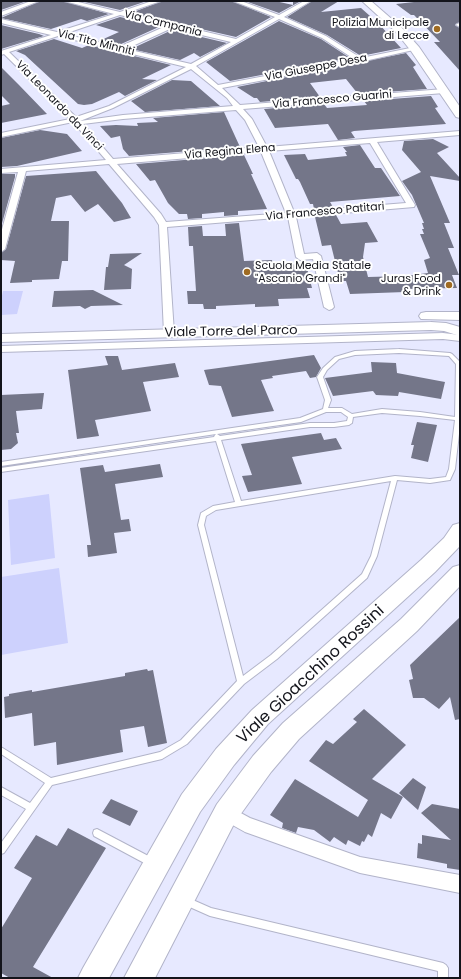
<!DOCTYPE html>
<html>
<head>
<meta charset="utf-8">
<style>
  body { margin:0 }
  #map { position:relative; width:461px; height:979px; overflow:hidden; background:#e7e9ff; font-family:Poppins,sans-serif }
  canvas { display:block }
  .frame { position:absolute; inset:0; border:2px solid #13141b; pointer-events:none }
</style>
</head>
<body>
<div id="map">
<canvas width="461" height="979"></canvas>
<div class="frame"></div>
</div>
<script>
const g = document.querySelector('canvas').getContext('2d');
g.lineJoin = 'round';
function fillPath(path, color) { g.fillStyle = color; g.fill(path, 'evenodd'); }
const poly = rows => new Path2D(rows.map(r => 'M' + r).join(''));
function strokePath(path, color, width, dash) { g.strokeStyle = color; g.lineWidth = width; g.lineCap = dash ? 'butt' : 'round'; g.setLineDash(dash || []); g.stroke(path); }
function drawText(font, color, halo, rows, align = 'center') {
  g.font = font + ' Poppins,sans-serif'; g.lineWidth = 4; g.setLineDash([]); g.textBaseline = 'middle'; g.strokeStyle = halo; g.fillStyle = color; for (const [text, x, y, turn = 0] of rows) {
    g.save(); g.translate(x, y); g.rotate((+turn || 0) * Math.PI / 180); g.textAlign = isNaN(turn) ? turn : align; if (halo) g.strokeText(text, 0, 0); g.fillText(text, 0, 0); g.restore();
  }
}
const green = poly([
  [3,291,23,291,17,314,1,315,1,300],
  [49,494,55,558,11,565,8,500],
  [59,568,68,643,1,655,1,577]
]);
const building = poly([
  [1,1,27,1,1,10],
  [40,1,63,1,109,14,87,21,81,19,51,29,1,18],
  [80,1,104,2,147,1,120,10],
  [162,1,232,1,271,17,236,37,131,13],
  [245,1,275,1,293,5,293,1,301,1,279,13],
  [312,1,339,1,321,12,361,8,379,24,401,48,361,56,327,35,287,17],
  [423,1,460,1,460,22,455,25,460,28,460,71,434,42,440,42,414,15,411,15,396,4],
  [120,17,161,26,119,45,99,41,119,32,96,25],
  [279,21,321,39,350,58,230,81,206,62],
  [1,25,39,34,44,36,1,49],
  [172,30,227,43,200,57,194,53,180,60,131,49],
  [54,39,82,48,89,45,171,65,142,79,157,80,125,96,119,92,92,104,84,105,78,104,25,55,16,51],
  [406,53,416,65,413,67,427,89,358,94,346,79,310,83,320,97,260,102,257,98,254,98,237,87],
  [1,67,19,85,47,114,1,123,1,106,10,104,1,95],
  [172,80,191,81,220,106,145,112,131,101],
  [431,96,438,107,435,108,446,124,354,131,351,132,355,138,338,140,328,124,275,128,264,109,324,104,327,108,367,105,364,101],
  [224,112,240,147,129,156,123,149,120,136,111,138,100,126,116,125,138,126,137,123,158,122,153,118],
  [40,130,67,134,82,151,17,166,1,167,1,138],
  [433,139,449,147,437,153,460,178,460,181,430,176,450,223,444,223,454,248,448,248,459,275,452,275,457,288,404,289,405,292,350,294,346,281,343,281,342,277,339,277,331,245,322,246,315,217,336,215,341,224,367,222,378,242,365,243,363,257,368,277,405,276,428,273,424,260,430,258,420,234,424,234,422,229,424,229,422,223,424,223,412,195,402,181,421,172,402,150,404,141],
  [360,145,375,168,381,168,400,196,330,202,333,207,314,209,313,204,310,204,300,182,298,179,296,179,284,155,305,154,308,160,347,156,345,152,347,152,343,147],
  [244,155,253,174,251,174,267,209,238,211,238,215,224,216,224,212,202,214,202,218,188,219,187,214,179,214,168,203,155,180,150,181,136,164],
  [96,171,122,203,131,218,114,222,98,204,85,212,71,195,56,198,51,221,69,221,68,261,62,261,59,279,32,280,32,282,10,283,15,261,1,260,1,253,6,249,26,176],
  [1,174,15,174,15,177,1,227],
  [239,223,244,261,272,260,273,265,306,264,312,288,307,288,310,298,278,299,279,306,255,307,255,304,216,306,216,309,204,309,203,304,188,304,187,291,196,291,193,246,189,246,188,227,202,226,203,236,226,236,225,224],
  [142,253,124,265,132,269,131,289,104,290,106,267,108,267,110,254],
  [93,290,123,305,91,306,85,309,80,306,52,307,54,291],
  [314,355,321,368,316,377,310,378,306,371,272,376,273,378,261,380,274,411,232,417,221,386,209,385,204,370],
  [105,356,118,356,122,370,175,363,179,377,143,382,151,411,95,420,99,436,77,439,68,370,108,365],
  [371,362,396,363,397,373,445,382,441,399,399,392,398,396,376,395,373,391,333,396,325,378,372,372],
  [44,393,42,409,16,411,19,433,16,433,18,443,11,449,1,450,1,395],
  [417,422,437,425,428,462,411,458,414,445,411,445],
  [321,433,324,440,336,438,342,449,292,457,302,484,248,492,242,476,252,475,241,444],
  [160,464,163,477,115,484,121,520,129,519,131,531,114,533,117,553,88,557,87,545,91,545,80,468,103,465,105,472],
  [460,617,460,719,455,720,450,697,439,709,424,698,413,698,409,680,413,679,410,665],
  [147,669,148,671,153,670,167,743,148,747,144,726,120,730,123,752,57,765,56,742,34,746,32,713,5,718,4,697,9,696,9,694,32,690,32,692,125,676,125,673],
  [364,709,406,745,372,779,403,797,391,819,381,813,372,837,368,834,364,842,362,841,360,846,348,840,346,845,334,837,330,842,314,830,298,827,296,833,282,828,283,823,270,815,295,779,358,817,368,800,309,761,326,740,333,744,357,722,353,719],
  [413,778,426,787,418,810,399,793],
  [111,799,138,811,130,826,102,813],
  [432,804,460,809,460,870,447,868,447,864,417,858,418,843,422,844,422,835,451,840,421,813],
  [68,828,106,848,33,967,53,978,10,978,1,973,1,929,32,878,14,868,36,835,57,846]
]);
const lane = poly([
  [399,349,450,353,452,354,460,362,460,425,455,469,450,480,430,483,397,480,377,556,367,578,277,659,244,684,187,744,162,759,52,785,4,853,1,854,1,843,26,809,1,795,1,787,30,803,45,783,1,754,1,747,51,778,160,752,181,740,237,681,198,525,201,513,213,506,235,502,216,441,1,472,1,468,214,437,215,435,216,434,1,466,1,462,300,418,323,409,325,400,317,377,323,368,335,357,355,351,399,349],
  [399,353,449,356,456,364,455,417,420,412,382,409,352,414,342,408,328,408,331,400,323,377,327,370,339,359,355,355,399,353],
  [326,412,341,412,348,417,347,421,334,423,310,423,220,436,217,434,301,422,326,412],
  [382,413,420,416,455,420,449,469,446,477,430,479,395,476,241,501,221,440,310,427,334,427,349,425,352,423,353,417,382,413],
  [391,481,371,556,362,574,271,655,243,676,204,525,206,516,216,510,391,481],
  [97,829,154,859,155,862,154,865,151,866,148,865,94,836,93,833,94,830,97,829],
  [186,897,211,908,443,963,446,965,448,968,448,978,438,978,438,971,210,916,183,904,182,901,183,898,186,897]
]);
const street = poly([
  [31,1,39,1,1,16,1,12,31,1],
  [64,1,74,1,120,12,152,1,161,1,126,13,236,39,275,17,233,1,241,1,279,15,304,1,311,1,284,17,326,36,361,58,415,47,418,49,360,62,222,88,240,105,444,89,447,91,444,93,243,109,252,119,267,147,460,131,460,135,377,142,415,205,414,207,296,217,304,254,317,253,321,256,334,307,332,309,329,310,324,307,313,259,300,260,296,257,288,217,167,227,174,333,173,335,165,335,164,333,159,225,154,217,109,164,26,171,5,249,1,252,1,233,18,172,1,173,1,169,106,160,73,122,1,137,1,133,70,119,4,54,1,55,1,51,51,35,1,23,1,19,57,32,114,14,64,1],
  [120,15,166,26,119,47,64,34,120,15],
  [279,19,322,38,354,59,218,85,196,66,279,19],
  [172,28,231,42,191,64,126,49,172,28],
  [58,36,186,67,109,106,76,117,9,52,58,36],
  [191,69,227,98,233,106,123,115,80,121,113,108,191,69],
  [236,110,245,120,259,147,113,159,83,124,123,119,236,110],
  [370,143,406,203,294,212,269,151,370,143],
  [261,152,286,213,166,222,161,214,117,164,261,152],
  [460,23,460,27,456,25,457,24,460,23],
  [443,333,460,335,460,341,443,339,1,352,1,346,443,333],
  [226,805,250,818,360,857,460,875,460,893,360,873,245,832,220,818,218,813,220,808,226,805]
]);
const secondary = poly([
  [426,312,460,312,460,320,421,319,419,316,421,313,426,312],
  [431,322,446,323,460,327,460,336,444,331,431,330,1,342,1,334,431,322]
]);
const primary = poly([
  [362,1,371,1,402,28,419,47,460,107,460,118,456,117,411,51,396,32,362,1],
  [460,523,460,546,458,548,435,572,268,724,234,765,200,812,109,978,78,978,83,968,182,794,216,749,252,710,421,560,444,538,453,525,460,523],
  [460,565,460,586,417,631,299,739,271,772,235,822,155,978,124,978,217,804,253,756,283,723,401,619,453,567,460,565]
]);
const markers = [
  [437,29,4,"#9f6b22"],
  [247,272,4,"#9f6b22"],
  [449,285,4,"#9f6b22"]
];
const farPoinames = [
  ["Polizia Municipale",429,23],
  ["di Lecce",429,36],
  ["Scuola Media Statale",255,266,"left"],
  ["\"Ascanio Grandi\"",255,279,"left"],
  ["Juras Food",441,279],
  ["& Drink",441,292]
];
const farStreetnames = [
  ["Via Campania",163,24,14],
  ["Via Tito Minniti",96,43,14],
  ["Via Giuseppe Desa",316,68,-11],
  ["Via Francesco Guarini",332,100,-5],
  ["Via Leonardo da Vinci",59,106,46],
  ["Via Regina Elena",230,152,-5],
  ["Via Francesco Patitari",325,212,-5]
];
const streetNames = [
  ["Viale Torre del Parco",231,332,-1]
];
const nearStreetnames = [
  ["Viale Gioacchino Rossini",311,675,-43]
];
fillPath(green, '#cdd1fd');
fillPath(building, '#747689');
strokePath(lane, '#b2b4c9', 2);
strokePath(street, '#b2b4c9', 2);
strokePath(secondary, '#b2b4c9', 2);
strokePath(primary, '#b2b4c9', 2);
fillPath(lane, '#fff');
fillPath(street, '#fff');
fillPath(secondary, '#fff');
fillPath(primary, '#fff');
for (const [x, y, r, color] of markers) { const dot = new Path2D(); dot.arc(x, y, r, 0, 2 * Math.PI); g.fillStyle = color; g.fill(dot); strokePath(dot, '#fff', 1.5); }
drawText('11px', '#13141b', '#fff', farPoinames, 'right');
drawText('11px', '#13141b', '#fff', farStreetnames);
drawText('13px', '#13141b', '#fff', streetNames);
drawText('16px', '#13141b', '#fff', nearStreetnames);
</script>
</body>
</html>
